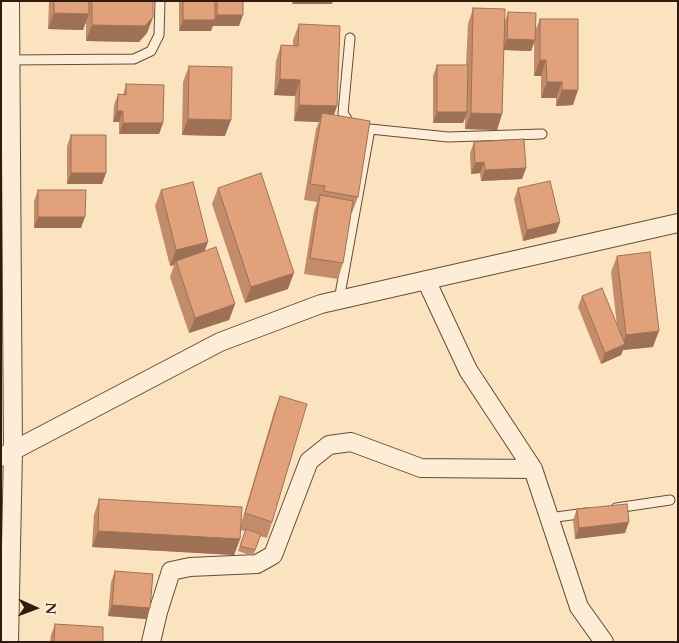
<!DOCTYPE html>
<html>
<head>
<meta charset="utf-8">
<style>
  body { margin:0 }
  #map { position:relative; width:679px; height:643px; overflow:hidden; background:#fce3c0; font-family:Cardo,serif }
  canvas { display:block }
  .frame { position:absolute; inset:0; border:2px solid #2f1b0c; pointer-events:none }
  .north { position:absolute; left:10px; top:583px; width:50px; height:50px; -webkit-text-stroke:4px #fdedd6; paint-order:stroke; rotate:92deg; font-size:14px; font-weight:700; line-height:20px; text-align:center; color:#2f1b0c }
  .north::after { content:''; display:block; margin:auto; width:18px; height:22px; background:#2f1b0c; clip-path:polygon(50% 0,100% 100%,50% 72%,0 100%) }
</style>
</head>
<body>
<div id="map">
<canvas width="679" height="643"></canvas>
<div class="frame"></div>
<div class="north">N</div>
</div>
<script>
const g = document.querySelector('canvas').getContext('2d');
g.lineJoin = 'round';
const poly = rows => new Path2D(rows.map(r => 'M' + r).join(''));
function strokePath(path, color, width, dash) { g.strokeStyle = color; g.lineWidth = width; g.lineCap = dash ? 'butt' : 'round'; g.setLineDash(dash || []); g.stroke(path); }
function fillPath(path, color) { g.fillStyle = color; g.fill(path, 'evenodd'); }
const service = poly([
  [350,38,343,113,350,124,370,129,448,137,542,134],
  [10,60,134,59,151,51,159,35,160,1],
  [339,300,370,129],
  [616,508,670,500],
  [549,518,586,513]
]);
const minor = poly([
  [426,280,468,370,533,469,579,607,604,642],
  [1,457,220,342,321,304,678,223],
  [9,642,13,451,10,1],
  [151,642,158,612,171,571,190,567,257,564,273,555,309,461,329,445,351,442,421,468,533,469]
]);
const wall = poly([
  [49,1,153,1,153,17,147,33,139,42,86,41,86,21,83,30,48,29],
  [179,1,243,1,239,26,213,26,211,31,179,31],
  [473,8,505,21,508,12,535,31,540,19,573,105,556,106,556,98,541,98,541,76,534,76,534,42,531,51,504,50,502,114,497,130,465,129,465,118,463,123,433,123,433,76,437,65,466,65,468,24],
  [299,24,337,106,334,115,358,197,352,213,351,213,343,263,338,279,304,274,314,211,317,202,304,200,316,129,319,122,294,121,295,96,274,95,276,61,281,45,293,46,293,40],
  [189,66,225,136,182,135,183,82],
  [126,84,163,123,159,134,119,134,119,122,113,122,114,105,118,94,123,95],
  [71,135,106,173,102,184,67,184,67,146],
  [474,142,526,168,522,179,481,181,480,173,471,174,470,153],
  [218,188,288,289,245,303,212,204],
  [518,188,560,222,556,233,523,241,514,199],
  [38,190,81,228,34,228,34,201],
  [161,190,204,251,235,304,229,320,189,333,170,277,174,265,170,266,155,206],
  [617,256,653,347,623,350,621,355,601,364,578,307,582,296,617,326,611,272],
  [280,396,272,522,267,538,260,536,253,556,238,551,245,531,240,530,240,539,234,555,92,547,94,515,99,499,241,524,274,412],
  [577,509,625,533,575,539,573,520],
  [115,571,150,608,146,619,108,616,111,582],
  [55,624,103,642,50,642,51,635]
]);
const shadedWall = poly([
  [293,1,333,1,332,4,292,4],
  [54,13,89,14,83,30,48,29],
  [217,15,243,15,239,26,213,26],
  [153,17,147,33,139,42,86,41,92,25],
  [183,20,215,20,211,31,179,31],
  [507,39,535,40,531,51,503,50],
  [540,60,546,60,541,76,534,76],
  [280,79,300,80,295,96,274,95],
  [547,82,562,82,556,98,541,98],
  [562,90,578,90,573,105,556,106],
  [299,105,337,106,331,122,322,113,319,122,294,121],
  [117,111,123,111,119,122,113,122],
  [437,112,467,112,463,123,433,123],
  [471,113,502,114,497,130,465,129],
  [188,119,231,120,225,136,182,135],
  [123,123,163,123,159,134,119,134],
  [484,162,480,173,471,174,475,163],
  [526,168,522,179,481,181,485,170],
  [71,173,106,173,102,184,67,184],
  [38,217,85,217,81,228,34,228],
  [560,222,556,233,523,241,527,230],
  [208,242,202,258,176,261,174,265,170,266,176,250],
  [294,273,288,289,245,303,251,287],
  [235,304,229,320,189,333,195,318],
  [659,331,653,347,623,350,621,355,601,364,605,353,622,346,626,335],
  [629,522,625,533,575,539,579,528],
  [98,531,240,539,234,555,92,547],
  [112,605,150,608,146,619,108,616]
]);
const building = poly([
  [54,1,89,1,89,14,54,13,54,1],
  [92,1,153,1,153,17,145,26,92,25,92,1],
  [183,1,215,1,215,20,183,20,183,1],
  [217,1,243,1,243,15,217,15,217,1],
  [473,8,505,9,502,114,471,113,473,8],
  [508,12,536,13,535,40,507,39,508,12],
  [540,19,578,19,578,90,562,90,562,82,547,82,546,60,540,60,540,19],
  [299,24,340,26,337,106,299,105,300,80,280,79,281,45,298,46,299,24],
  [437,65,468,65,467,112,437,112,437,65],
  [189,66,232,67,231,120,188,119,189,66],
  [126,84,164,85,163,123,123,123,123,111,117,111,118,94,126,95,126,84],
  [322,113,370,121,358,197,324,191,325,186,310,184,322,113],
  [71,135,106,135,106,173,71,173,71,135],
  [524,139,526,168,485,170,484,162,475,163,474,142,524,139],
  [261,173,294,273,251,287,218,188,261,173],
  [550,181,560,222,527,230,518,188,550,181],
  [193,182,208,242,176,250,161,190,193,182],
  [38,190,86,190,85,217,38,217,38,190],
  [320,195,353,201,343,263,310,258,320,195],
  [216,247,235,304,195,318,176,261,216,247],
  [650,252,659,331,626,335,617,256,650,252],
  [602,288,625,344,605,353,582,296,602,288],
  [280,396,307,404,272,522,245,513,280,396],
  [99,499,242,507,240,539,98,531,99,499],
  [627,504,629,522,579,528,577,509,627,504],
  [246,529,261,534,255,550,240,546,246,529],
  [115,571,153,574,150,608,112,605,115,571],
  [55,624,103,627,103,642,54,642,55,624]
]);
strokePath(service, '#624d39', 11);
strokePath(minor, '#624d39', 20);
strokePath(service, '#fdedd6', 9);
strokePath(minor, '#fdedd6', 18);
fillPath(wall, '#c28b6a');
fillPath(shadedWall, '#9e7156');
fillPath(building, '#e1a27b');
strokePath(building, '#9e7156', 1);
</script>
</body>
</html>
